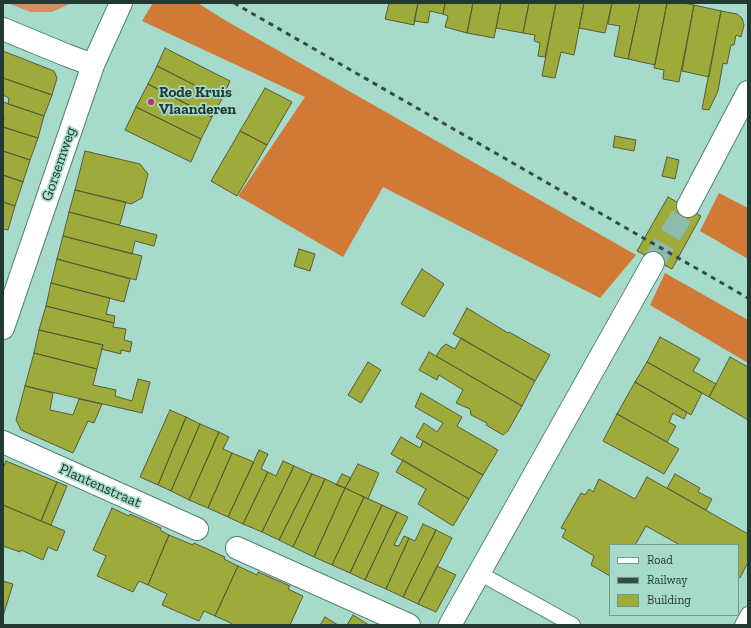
<!DOCTYPE html>
<html>
<head>
<meta charset="utf-8">
<style>
  body { margin:0 }
  #map { position:relative; width:751px; height:628px; overflow:hidden; background:#a6dacb; font-family:"Zilla Slab",serif }
  canvas { display:block }
  .frame { position:absolute; inset:0; border:4px solid #233933; pointer-events:none }
  .legend { position:absolute; left:609px; top:544px; width:130px; height:72px; box-sizing:border-box; background:#a6dacb; border:1px solid #729a8e; margin:0; padding:5px 7px; list-style:none; font-size:12px; color:#233933 }
  .legend li { display:flex; align-items:center; gap:8px; height:20px }
  .legend b { width:20px; border:1px solid #729a8e }
</style>
</head>
<body>
<div id="map">
<canvas width="751" height="628"></canvas>
<div class="frame"></div>
<ul class="legend">
<li><b style="height:5px;background:#fff"></b>Road</li>
<li><b style="height:5px;background:#334c45"></b>Railway</li>
<li><b style="height:11px;background:#9eab3b"></b>Building</li>
</ul>
</div>
<script>
const g = document.querySelector('canvas').getContext('2d');
g.lineJoin = 'round';
function fillPath(path, color) { g.fillStyle = color; g.fill(path, 'evenodd'); }
const poly = rows => new Path2D(rows.map(r => 'M' + r).join(''));
function strokePath(path, color, width, dash) { g.strokeStyle = color; g.lineWidth = width; g.lineCap = dash ? 'butt' : 'round'; g.setLineDash(dash || []); g.stroke(path); }
function drawText(font, color, halo, rows, align = 'center') {
  g.font = font + ' "Zilla Slab",serif'; g.lineWidth = 3.5; g.setLineDash([]); g.textBaseline = 'middle'; g.strokeStyle = halo; g.fillStyle = color; for (const [text, x, y, turn = 0] of rows) {
    g.save(); g.translate(x, y); g.rotate((+turn || 0) * Math.PI / 180); g.textAlign = isNaN(turn) ? turn : align; if (halo) g.strokeText(text, 0, 0); g.fillText(text, 0, 0); g.restore();
  }
}
const green = poly([
  [7,3,72,3,52,12,31,12]
]);
const forest = poly([
  [153,3,198,3,223,19,636,255,600,298,383,187,343,257,238,196,305,97,142,21],
  [719,193,748,208,748,259,700,231],
  [665,273,748,320,748,363,650,305]
]);
const building = poly([
  [389,3,418,3,414,25,385,19,389,3],
  [418,3,445,3,443,14,430,11,428,23,414,21,418,3],
  [445,3,473,3,467,33,445,27,448,16,443,14,445,3],
  [473,3,501,3,494,38,467,33,473,3],
  [501,3,529,3,523,33,496,28,501,3],
  [529,3,556,3,545,57,538,56,540,43,534,41,535,35,523,33,529,3],
  [556,3,584,3,574,55,561,52,555,78,542,76,556,3],
  [584,3,612,3,605,33,579,28,584,3],
  [612,3,640,3,628,59,614,56,620,26,608,24,612,3],
  [640,3,667,3,655,65,628,59,640,3],
  [667,3,683,3,694,5,679,82,663,79,664,70,654,68,667,3],
  [694,5,721,11,709,77,682,71,694,5],
  [721,11,737,14,742,18,744,25,741,37,736,35,734,45,731,45,727,64,723,63,718,91,709,110,702,109,721,11],
  [165,48,230,81,222,99,157,66,165,48],
  [3,51,54,71,57,78,52,95,3,78,3,51],
  [157,66,222,99,212,117,148,84,157,66],
  [3,78,52,95,44,116,8,104,9,98,3,95,3,78],
  [148,84,212,117,201,139,136,107,148,84],
  [265,88,292,102,267,145,240,131,265,88],
  [3,102,44,116,38,138,3,127,4,117,3,117,3,102],
  [136,107,201,139,191,162,125,130,136,107],
  [3,127,38,138,30,160,3,151,3,127],
  [240,131,267,145,237,196,211,181,240,131],
  [615,136,636,140,634,151,613,147,615,136],
  [3,151,30,160,23,182,3,175,3,151],
  [85,151,140,164,148,174,142,198,131,204,75,190,85,151],
  [667,157,679,160,675,179,662,176,667,157],
  [3,175,23,182,15,206,3,202,3,175],
  [75,190,126,202,120,224,119,225,69,212,75,190],
  [668,197,701,216,672,269,637,251,668,197],
  [3,202,15,206,8,230,3,229,3,202],
  [69,212,157,235,154,246,135,241,132,254,63,236,69,212],
  [63,236,142,256,136,280,57,259,63,236],
  [299,249,315,254,310,271,294,266,299,249],
  [57,259,130,279,124,302,51,283,57,259],
  [422,269,444,284,424,317,401,304,422,269],
  [51,283,110,298,106,314,115,316,114,323,46,306,51,283],
  [46,306,114,323,113,327,126,329,124,340,132,342,130,352,121,350,121,354,101,349,103,345,39,330,46,306],
  [467,308,508,333,509,332,550,355,535,381,453,334,467,308],
  [39,330,103,345,97,369,34,353,39,330],
  [660,337,700,359,693,371,716,384,709,397,647,362,660,337],
  [461,338,535,381,522,406,436,356,442,347,446,344,455,349,461,338],
  [429,352,522,406,508,431,503,435,486,425,487,423,471,415,470,409,456,403,463,390,439,375,437,380,419,370,429,352],
  [34,353,97,369,93,385,116,390,115,396,132,401,138,379,150,382,142,413,25,386,34,353],
  [730,357,748,367,748,420,709,397,730,357],
  [368,362,381,370,361,403,348,395,368,362],
  [647,362,702,393,691,415,635,382,647,362],
  [635,382,687,412,684,419,673,413,669,422,676,426,667,442,617,414,635,382],
  [25,386,53,393,50,410,73,415,79,399,102,404,94,423,88,421,73,453,21,430,16,420,25,386],
  [421,393,462,417,457,426,498,450,483,475,416,437,424,423,437,432,443,423,415,407,421,393],
  [170,410,186,417,158,485,140,477,170,410],
  [617,414,679,449,664,474,603,441,617,414],
  [186,417,200,424,171,491,158,485,186,417],
  [200,424,219,432,189,500,171,491,200,424],
  [219,432,229,437,223,449,232,453,208,508,189,500,219,432],
  [401,437,420,448,423,441,483,475,469,499,391,454,401,437],
  [259,450,268,454,261,469,268,472,243,524,228,517,259,450],
  [232,453,254,462,228,517,208,508,232,453],
  [403,460,469,499,453,526,418,504,426,489,396,472,403,460],
  [6,461,57,482,41,521,3,505,3,468,6,461],
  [283,461,294,466,262,532,243,524,268,472,276,476,283,461],
  [358,464,379,473,368,499,345,488,358,464],
  [294,466,312,474,279,540,262,532,294,466],
  [312,474,325,479,293,547,279,540,312,474],
  [342,474,351,478,345,488,336,485,342,474],
  [675,474,700,488,698,492,712,499,706,510,667,488,675,474],
  [647,477,748,534,748,562,740,578,738,577,738,545,680,545,646,526,635,545,610,545,610,576,591,565,594,556,562,537,566,530,561,528,581,493,585,495,589,489,593,492,599,479,635,499,647,477],
  [325,479,345,488,314,557,293,547,325,479],
  [57,482,67,486,51,525,41,521,57,482],
  [345,488,364,497,332,565,314,557,345,488],
  [364,497,382,505,350,573,332,565,364,497],
  [3,505,65,531,57,551,48,547,43,560,21,550,20,552,3,546,3,505],
  [382,505,397,512,365,580,350,573,382,505],
  [112,508,129,516,130,514,161,528,160,530,169,535,148,585,139,581,133,592,97,576,106,556,93,550,112,508],
  [397,512,408,517,394,545,399,546,404,536,409,538,386,589,365,580,397,512],
  [423,524,436,530,403,597,386,589,409,538,415,541,423,524],
  [436,530,452,538,418,604,403,597,436,530],
  [169,535,193,545,194,543,225,557,224,559,238,566,215,616,204,611,199,621,162,605,167,594,148,585,169,535],
  [238,566,257,575,258,572,290,586,288,589,303,596,290,625,231,625,231,623,215,616,238,566],
  [437,566,456,575,436,612,418,604,437,566],
  [3,581,13,584,3,616,3,581],
  [353,615,369,625,347,625,353,615],
  [325,617,338,625,320,625,325,617]
]);
const streetTunnel = poly([
  [653,263,688,206]
]);
const lane = poly([
  [479,573,573,625],
  [742,625,748,614]
]);
const street = poly([
  [3,29,66,55,93,65],
  [688,206,748,92],
  [3,442,197,529],
  [237,548,409,625],
  [450,625,653,263]
]);
const secondary = poly([
  [3,328,93,65,121,3]
]);
const rail = poly([
  [234,3,748,298]
]);
const markers = [
  [151,102,4,"#bc3576"]
];
const poiNames = [
  ["Rode Kruis",159,93],
  ["Vlaanderen",159,110]
];
const streetNames = [
  ["Gorsemweg",59,164,-71],
  ["Plantenstraat",100,486,24]
];
fillPath(green, '#d18f60');
fillPath(forest, '#d17a36');
fillPath(building, '#9eab3b');
strokePath(building, '#575c36', 1);
strokePath(streetTunnel, '#8cbaad', 22, [22, 11]);
strokePath(lane, '#4f8274', 16);
strokePath(street, '#4f8274', 24);
strokePath(secondary, '#4f8274', 24);
strokePath(lane, '#fff', 14);
strokePath(street, '#fff', 22);
strokePath(secondary, '#fff', 22);
strokePath(rail, '#334c45', 3, [5, 5]);
for (const [x, y, r, color] of markers) { const dot = new Path2D(); dot.arc(x, y, r, 0, 2 * Math.PI); g.fillStyle = color; g.fill(dot); strokePath(dot, '#a6dacb', 1.5); }
drawText('bold 15px', '#233933', '#a6dacb', poiNames, 'left');
drawText('15px', '#233933', '#a6dacb', streetNames);
</script>
</body>
</html>
